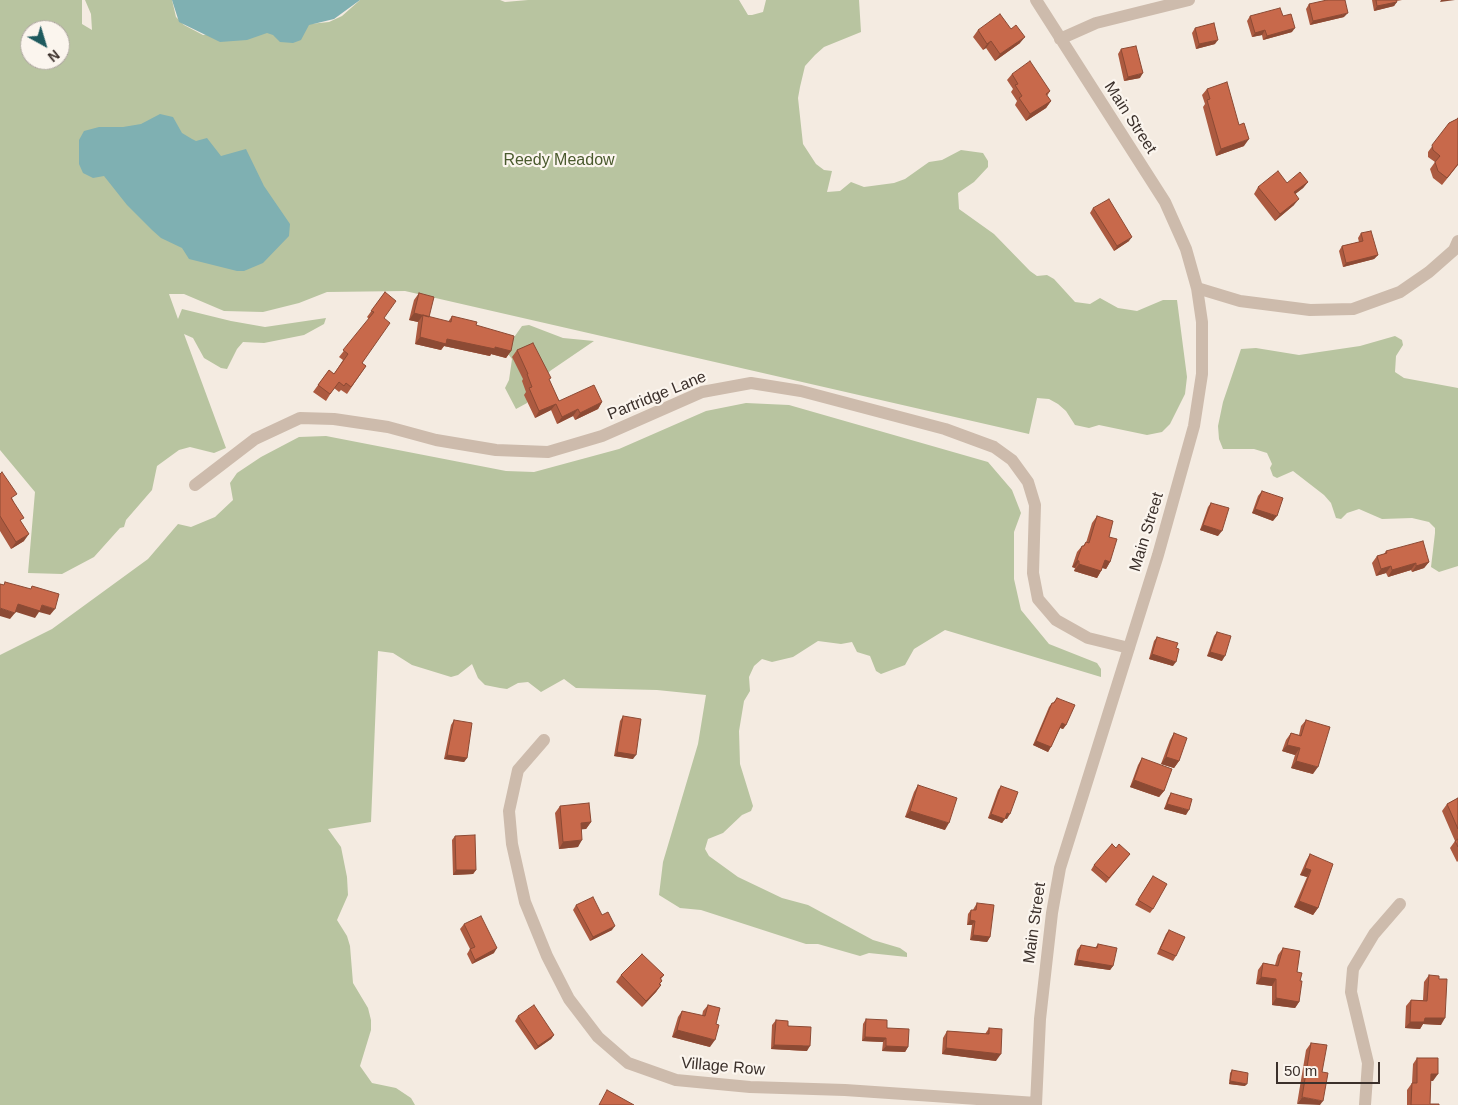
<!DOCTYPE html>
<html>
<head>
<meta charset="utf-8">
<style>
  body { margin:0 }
  #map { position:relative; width:1458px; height:1105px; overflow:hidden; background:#f4ebe1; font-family:Arial,sans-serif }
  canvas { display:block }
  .north { position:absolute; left:20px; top:20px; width:50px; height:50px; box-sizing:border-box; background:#fbf5ee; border:1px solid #aea6a0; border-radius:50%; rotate:141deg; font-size:14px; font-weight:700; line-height:20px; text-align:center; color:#3b302b }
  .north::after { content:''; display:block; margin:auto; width:18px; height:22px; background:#1f5a5e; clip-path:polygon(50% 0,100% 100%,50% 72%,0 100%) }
  .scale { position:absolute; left:1276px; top:1062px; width:104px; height:22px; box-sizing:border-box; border:2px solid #3b302b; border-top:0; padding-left:6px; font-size:15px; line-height:18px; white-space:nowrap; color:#3b302b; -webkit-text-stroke:4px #fbf5ee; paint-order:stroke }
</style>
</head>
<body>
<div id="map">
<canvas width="1458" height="1105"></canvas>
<div class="north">N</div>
<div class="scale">50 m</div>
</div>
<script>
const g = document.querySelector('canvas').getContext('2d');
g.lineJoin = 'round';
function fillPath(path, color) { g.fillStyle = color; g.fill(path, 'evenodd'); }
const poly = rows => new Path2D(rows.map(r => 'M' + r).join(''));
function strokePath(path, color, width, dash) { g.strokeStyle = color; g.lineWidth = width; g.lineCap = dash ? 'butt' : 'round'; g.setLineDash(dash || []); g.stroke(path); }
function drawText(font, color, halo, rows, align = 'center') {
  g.font = font + ' Arial,sans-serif'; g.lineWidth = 4.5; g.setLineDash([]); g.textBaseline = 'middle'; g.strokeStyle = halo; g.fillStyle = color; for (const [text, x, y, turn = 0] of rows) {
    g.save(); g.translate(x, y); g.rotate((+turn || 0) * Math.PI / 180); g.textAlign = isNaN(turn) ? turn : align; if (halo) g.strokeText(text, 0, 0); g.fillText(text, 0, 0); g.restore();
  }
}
const green = poly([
  [0,0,82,0,82,24,92,30,91,14,85,0,172,0,176,17,184,25,203,35,329,22,342,16,360,0,500,0,505,2,528,0,739,0,748,15,752,15,763,12,766,0,859,0,861,32,824,47,815,55,805,66,800,87,798,98,803,144,816,164,824,170,832,171,827,192,840,191,851,182,864,187,894,183,905,179,929,162,942,160,961,150,983,153,988,161,988,167,974,182,958,193,959,209,994,234,1030,271,1037,276,1047,275,1054,279,1075,302,1090,304,1100,298,1118,308,1137,311,1163,300,1177,300,1187,377,1185,394,1170,424,1162,432,1147,435,1099,425,1089,428,1075,425,1066,411,1058,404,1049,399,1037,398,1029,434,405,291,327,292,299,303,263,312,224,311,184,294,169,294,178,319,182,309,231,321,265,327,326,318,324,324,304,335,264,343,243,342,237,349,227,369,221,368,204,358,193,338,184,334,226,448,214,453,190,447,179,450,157,466,152,490,126,520,124,527,120,528,94,557,62,574,28,573,35,492,0,450],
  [30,30,60,30,60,60,30,60],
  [529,325,563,338,594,341,550,371,529,397,527,403,516,409,505,388,509,380,512,359,505,350,522,326],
  [1395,336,1402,340,1403,345,1396,356,1395,372,1404,378,1458,388,1458,566,1439,572,1431,567,1435,533,1435,528,1429,522,1412,518,1382,519,1359,509,1347,513,1341,519,1336,518,1331,503,1324,495,1293,471,1277,478,1273,476,1270,468,1272,464,1267,453,1254,449,1223,449,1219,439,1218,426,1223,402,1241,349,1256,348,1299,355,1360,346],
  [746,403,789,405,988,462,1012,490,1021,513,1014,532,1014,579,1021,610,1049,644,1097,663,1101,669,1101,677,945,630,914,649,905,665,881,674,876,671,870,656,857,652,852,642,841,644,818,641,793,657,772,662,762,659,754,666,749,677,750,691,744,701,739,731,740,764,753,806,751,811,742,815,723,833,708,839,705,849,709,856,738,877,782,898,808,905,873,940,900,948,907,953,907,957,869,953,860,956,818,944,806,944,701,910,680,908,659,895,663,862,698,744,706,695,657,690,576,688,564,679,541,692,528,682,518,683,507,689,500,688,485,685,478,678,472,664,458,675,451,677,412,665,393,653,378,651,371,822,328,829,341,847,347,877,348,895,337,920,347,936,350,946,353,983,368,1008,371,1020,371,1030,360,1066,372,1083,396,1088,411,1098,415,1105,0,1105,0,655,52,629,148,559,178,524,191,527,215,517,233,500,230,483,237,473,261,457,299,437,326,436,506,471,534,472,619,449,706,411]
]);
const water = poly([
  [172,0,360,0,334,19,309,25,301,40,293,43,280,42,273,35,267,33,247,40,220,42,179,22],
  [160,114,173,117,182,133,192,139,196,141,207,138,221,156,246,149,264,186,290,224,289,236,263,263,244,271,237,271,189,259,182,248,161,238,152,230,127,205,104,176,93,178,83,173,79,164,79,140,84,131,99,127,123,127,141,124]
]);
const minor = poly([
  [1060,39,1096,23,1189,0],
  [1197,288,1240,301,1310,310,1353,309,1400,292,1429,272,1454,250,1458,241],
  [195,485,255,439,300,418,334,419,388,427,436,440,496,450,548,452,602,436,702,392,751,383,801,391,945,429,994,447,1012,460,1028,482,1035,505,1033,573,1038,599,1056,620,1088,638,1129,648],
  [544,740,518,770,509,811,512,844,525,902,547,956,569,999,598,1037,628,1063,676,1080,750,1087,845,1090,1036,1103],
  [1036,1105,1040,1019,1052,913,1060,868,1158,555,1194,426,1202,374,1202,322,1197,288,1186,249,1165,202,1036,0],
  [1365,1105,1368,1063,1351,992,1353,969,1374,934,1400,904]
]);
const wall = poly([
  [1372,0,1402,0,1397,1,1394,6,1374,11],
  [1309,4,1344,17,1310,25,1306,9],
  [1250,16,1283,16,1292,32,1263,40,1262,35,1252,37,1247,21],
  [1195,28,1215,44,1196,49,1192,33],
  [978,30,1020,43,995,61,986,48,983,50,973,37],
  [1121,49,1140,78,1124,81,1118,54],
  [1012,74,1050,91,1047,96,1051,101,1046,108,1026,121,1015,105,1017,101,1011,92,1013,89,1007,80],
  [1207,89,1244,146,1216,156,1203,107,1205,104,1202,95],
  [1458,118,1458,165,1442,185,1433,178,1430,169,1435,162,1428,157,1428,152,1449,123,1457,119],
  [1308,182,1303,188,1295,194,1294,205,1275,221,1254,194,1258,187,1287,183],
  [1093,208,1129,241,1114,251,1090,213],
  [1361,233,1378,255,1374,259,1343,267,1339,251,1342,246,1359,242,1358,238],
  [385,292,384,318,362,363,366,366,347,394,341,390,339,392,334,388,326,401,313,392,329,370,334,374,343,360,339,357,369,319,367,317],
  [419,293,429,317,448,322,452,316,476,325,511,351,506,358,491,354,490,356,444,346,441,350,415,344,418,322,409,320,414,300],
  [517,350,549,380,559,401,602,402,598,409,575,420,573,416,557,424,551,410,535,418,524,395,526,392,522,381,523,379,512,357],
  [0,474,13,500,21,522,24,541,11,549,0,531],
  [1262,491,1273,521,1252,513,1258,496],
  [1211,503,1218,536,1200,530,1208,507],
  [1097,516,1109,537,1110,562,1106,569,1102,568,1101,571,1097,578,1074,571,1075,568,1072,567,1077,552,1082,546,1083,546,1086,542,1086,543,1092,523],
  [1386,551,1429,562,1424,568,1412,572,1411,570,1388,577,1386,573,1376,576,1372,563,1377,556,1384,554],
  [1217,632,1222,661,1207,656,1214,636],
  [1157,637,1173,666,1149,659,1154,641],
  [1057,698,1066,725,1063,729,1060,728,1048,752,1033,745,1049,707,1052,703,1053,703],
  [623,716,633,759,614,756,620,721],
  [454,720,467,758,464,762,444,759,451,725],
  [1306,720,1313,774,1291,768,1295,755,1282,751,1286,740,1291,733,1299,735,1301,726],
  [1174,733,1179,761,1174,768,1161,764,1170,740],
  [1142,758,1164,791,1159,797,1130,787,1138,765],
  [918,785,945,830,905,817,914,792],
  [1001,786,1007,819,1005,818,1002,823,988,818,998,790],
  [1171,793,1186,815,1164,809,1168,798],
  [1458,798,1458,861,1457,862,1450,848,1455,841,1442,811,1447,804],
  [560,806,591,822,586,829,581,829,578,847,559,849,555,813],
  [455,836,476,870,473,874,453,875,452,840],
  [1116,848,1130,854,1106,883,1091,870,1094,865],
  [1310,854,1318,908,1313,915,1294,907,1307,877,1300,875,1306,861],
  [1153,876,1153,909,1150,913,1135,905],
  [977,903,990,937,987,942,970,940,972,925,967,925,968,914,971,910,973,910,974,908],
  [576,905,602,915,612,930,590,941,573,910],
  [464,924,494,953,472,964,467,954,470,949,460,929],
  [1169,930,1176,956,1173,961,1157,954,1166,934],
  [1098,944,1113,966,1110,970,1074,965,1077,950,1081,945,1095,948],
  [1283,948,1297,972,1300,981,1299,1002,1295,1008,1272,1005,1272,986,1256,984,1258,970,1263,963,1275,965,1278,955],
  [621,975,664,975,661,979,662,981,660,984,661,985,656,992,642,1007,616,982],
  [1429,975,1441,1025,1423,1024,1420,1029,1405,1028,1406,1006,1411,1000,1423,1000,1424,982],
  [708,1005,710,1047,672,1037,678,1017,682,1011,702,1016,703,1011],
  [518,1016,554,1035,551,1039,535,1050,515,1021],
  [866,1019,887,1028,908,1047,905,1052,882,1051,883,1042,862,1041,863,1024],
  [776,1020,788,1026,807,1051,771,1049,772,1025],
  [989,1028,996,1061,942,1054,943,1038,947,1031,985,1034],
  [1311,1043,1322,1072,1297,1104,1306,1050],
  [1417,1058,1433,1081,1431,1081,1430,1104,1439,1105,1407,1105,1407,1090,1412,1083,1413,1064],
  [1232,1070,1245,1086,1229,1084,1230,1073]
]);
const shadedWall = poly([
  [1441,0,1455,0,1440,2],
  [1397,2,1394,6,1374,11,1377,6],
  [1348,13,1344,17,1310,25,1313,21],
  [1295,28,1292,32,1263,40,1267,36],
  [1265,30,1262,35,1252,37,1255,33],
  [1025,37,1020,43,995,61,1000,54],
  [1218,40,1215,44,1196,49,1199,44],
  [991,41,986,48,983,50,987,44],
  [1143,73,1140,78,1124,81,1128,77],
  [1051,101,1046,108,1026,121,1030,114],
  [1249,139,1244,146,1216,156,1221,149],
  [1308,182,1303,188,1289,199,1294,192],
  [1299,199,1294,205,1275,221,1280,214],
  [1132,237,1129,241,1114,251,1117,246],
  [1378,255,1374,259,1343,267,1346,263],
  [414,313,429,317,423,315,418,322,409,320],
  [420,337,447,339,495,347,511,351,506,358,491,354,490,356,444,346,441,350,415,344],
  [602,402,598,409,575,420,580,413],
  [556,404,551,410,535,418,539,411],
  [578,409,573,416,557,424,562,417],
  [1255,509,1277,516,1273,521,1252,513],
  [1203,525,1222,531,1218,536,1200,530],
  [29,534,24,541,11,549,16,542],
  [1077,560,1079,561,1075,568,1072,567],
  [1105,560,1110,562,1106,569,1100,567],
  [1429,562,1424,568,1412,572,1416,566],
  [1416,563,1411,570,1388,577,1392,570],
  [1079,564,1101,571,1097,578,1074,571],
  [1391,566,1386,573,1376,576,1381,569],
  [18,604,42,605,55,609,50,615,39,612,35,618,13,611],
  [0,608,15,613,10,619,0,616],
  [1210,652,1225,656,1222,661,1207,656],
  [1152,654,1176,662,1173,666,1149,659],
  [1062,723,1066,725,1063,729,1058,727],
  [1036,741,1051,747,1048,752,1033,745],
  [1287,745,1300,748,1295,755,1282,751],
  [617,752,636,755,633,759,614,756],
  [447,755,467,758,464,762,444,759],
  [1166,757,1179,761,1174,768,1161,764],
  [1296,761,1318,767,1313,774,1291,768],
  [1134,780,1164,791,1159,797,1130,787],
  [1167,804,1189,810,1186,815,1164,809],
  [910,811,949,823,945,830,905,817],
  [1007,813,1010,814,1007,819,1004,818],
  [991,814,1005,819,1002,823,988,818],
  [591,822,586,829,576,830,581,823],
  [582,840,578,847,559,849,563,842],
  [1305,868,1311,870,1307,877,1300,875],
  [456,870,476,870,473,874,453,875],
  [1299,901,1318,908,1313,915,1294,907],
  [970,920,975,921,972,925,967,925],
  [615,926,612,930,590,941,593,937],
  [973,935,990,937,987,942,970,940],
  [497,948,494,953,472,964,475,960],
  [1077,960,1113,966,1110,970,1074,965],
  [1261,977,1276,979,1272,986,1256,984],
  [661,985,656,992,642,1007,646,1001],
  [1276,998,1299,1002,1295,1008,1272,1005],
  [1425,1018,1445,1018,1441,1025,1423,1024,1420,1029,1405,1028,1410,1022],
  [677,1030,715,1040,710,1047,672,1037],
  [554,1035,551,1039,535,1050,538,1046],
  [865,1037,886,1038,883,1042,862,1041],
  [774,1045,810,1046,807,1051,771,1049],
  [886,1046,908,1047,905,1052,882,1051],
  [946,1048,1001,1054,996,1061,942,1054],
  [1431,1074,1438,1074,1433,1081,1426,1081],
  [1230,1081,1247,1084,1245,1086,1229,1084],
  [1302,1097,1323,1101,1320,1105,1297,1104]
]);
const building = poly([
  [1327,0,1345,0,1348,13,1313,21,1309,4,1327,0],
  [1376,0,1396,0,1397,2,1377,6,1376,0],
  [1280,8,1283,16,1291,14,1295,28,1267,36,1265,30,1255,33,1250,16,1280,8],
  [1000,14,1011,29,1016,25,1025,37,1000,54,991,41,987,44,978,30,1000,14],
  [1214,23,1218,40,1199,44,1195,28,1214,23],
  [1136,46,1143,73,1128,77,1121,49,1136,46],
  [1030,61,1050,91,1046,94,1051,101,1030,114,1019,98,1022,96,1015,85,1018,84,1012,74,1030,61],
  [1227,82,1239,125,1244,123,1249,139,1221,149,1207,100,1210,99,1207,89,1227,82],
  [1458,118,1458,164,1447,178,1438,171,1435,162,1440,156,1433,150,1432,145,1449,123,1457,119,1458,118],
  [1278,171,1287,183,1300,172,1308,182,1294,192,1299,199,1280,214,1258,187,1278,171],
  [1109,199,1132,237,1117,246,1093,208,1109,199],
  [1371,231,1378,255,1346,263,1342,246,1363,241,1361,233,1371,231],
  [385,292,396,301,384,318,390,323,362,363,366,366,351,387,346,383,344,386,339,382,330,394,318,385,329,370,334,374,348,354,343,350,374,312,371,311,385,292],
  [419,293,434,297,429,317,414,313,419,293],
  [423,315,451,322,452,316,477,322,476,325,514,336,511,351,495,347,495,349,447,339,446,344,420,337,423,315],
  [533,343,551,378,549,379,559,401,594,385,602,402,580,413,578,409,562,417,556,404,539,411,529,388,532,387,527,374,528,374,517,350,533,343],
  [2,472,17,494,11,498,24,518,20,520,29,534,16,542,0,516,0,474,2,472],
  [1262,491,1283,498,1277,516,1255,509,1262,491],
  [1211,503,1229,508,1222,531,1203,525,1211,503],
  [1097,516,1113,521,1109,537,1117,539,1110,562,1105,560,1101,571,1079,564,1079,561,1077,560,1082,546,1084,546,1086,542,1089,543,1097,516],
  [1423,541,1429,562,1416,566,1416,563,1392,570,1391,566,1381,569,1377,556,1387,553,1386,551,1423,541],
  [5,582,31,589,32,586,59,594,55,609,42,605,40,611,18,604,15,613,0,608,0,584,4,585,5,582],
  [1217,632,1231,636,1225,656,1210,652,1217,632],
  [1157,637,1178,643,1176,648,1179,649,1176,662,1152,654,1157,637],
  [1057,698,1075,705,1066,725,1062,723,1051,747,1036,741,1052,703,1054,703,1057,698],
  [623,716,641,719,636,755,617,752,623,716],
  [454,720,472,723,467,758,447,755,454,720],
  [1306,720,1330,727,1318,767,1296,761,1300,748,1287,745,1291,733,1301,736,1306,720],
  [1174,733,1187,738,1179,761,1166,757,1174,733],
  [1142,758,1172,769,1164,791,1134,780,1142,758],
  [918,785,957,798,949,823,910,811,918,785],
  [1001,786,1018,792,1010,814,1007,813,1005,819,991,814,1001,786],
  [1171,793,1192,799,1189,810,1167,804,1171,793],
  [1458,798,1458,829,1447,804,1458,798],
  [589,803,591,822,581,823,582,840,563,842,560,806,589,803],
  [475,835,476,870,456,870,455,836,475,835],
  [1458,839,1458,847,1455,841,1458,839],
  [1112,844,1116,848,1119,844,1130,854,1109,878,1094,865,1112,844],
  [1310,854,1333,864,1318,908,1299,901,1311,870,1305,868,1310,854],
  [1153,876,1167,884,1153,909,1138,900,1153,876],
  [593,897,602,915,608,912,615,926,593,937,576,905,593,897],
  [977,903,994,905,990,937,973,935,975,921,970,920,971,910,976,910,977,903],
  [481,916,497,948,475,960,470,949,475,947,464,924,481,916],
  [1169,930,1185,937,1176,956,1160,949,1169,930],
  [1098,944,1117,948,1113,966,1077,960,1081,945,1097,948,1098,944],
  [1283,948,1300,951,1297,972,1302,973,1300,981,1302,981,1299,1002,1276,998,1276,979,1261,977,1263,963,1278,966,1283,948],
  [642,954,664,975,660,978,662,981,659,984,661,985,646,1001,621,975,642,954],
  [1429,975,1439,976,1439,979,1447,979,1445,1018,1425,1018,1424,1022,1410,1022,1411,1000,1427,1001,1429,975],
  [534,1005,554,1035,538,1046,518,1016,534,1005],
  [708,1005,720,1008,716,1024,719,1025,715,1040,677,1030,682,1011,705,1016,708,1005],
  [866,1019,887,1020,887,1028,909,1029,908,1047,886,1046,886,1038,865,1037,866,1019],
  [776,1020,788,1021,788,1026,811,1027,810,1046,774,1045,776,1020],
  [989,1028,1002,1029,1001,1054,946,1048,947,1031,989,1034,989,1028],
  [1311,1043,1327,1045,1322,1072,1328,1073,1323,1101,1302,1097,1311,1043],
  [1417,1058,1438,1058,1438,1074,1431,1074,1430,1104,1439,1104,1439,1105,1411,1105,1412,1083,1417,1083,1417,1058],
  [1232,1070,1248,1073,1247,1084,1230,1081,1232,1070],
  [607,1090,634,1105,599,1105,607,1090]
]);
const streetNames = [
  ["Main Street",1130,118,57],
  ["Partridge Lane",657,396,-22],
  ["Main Street",1147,532,-73],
  ["Main Street",1035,923,-82],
  ["Village Row",723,1067,5]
];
const parkNames = [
  ["Reedy Meadow",559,161]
];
fillPath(green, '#b8c4a0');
fillPath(water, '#7fb0b2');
strokePath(minor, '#cdbbac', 12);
fillPath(wall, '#ac5a40');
fillPath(shadedWall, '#8c4a34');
fillPath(building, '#c8694b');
strokePath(building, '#8c4a34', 1);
drawText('16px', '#3b302b', '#fbf5ee', streetNames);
drawText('16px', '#4a5a2e', '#fbf5ee', parkNames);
</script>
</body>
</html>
